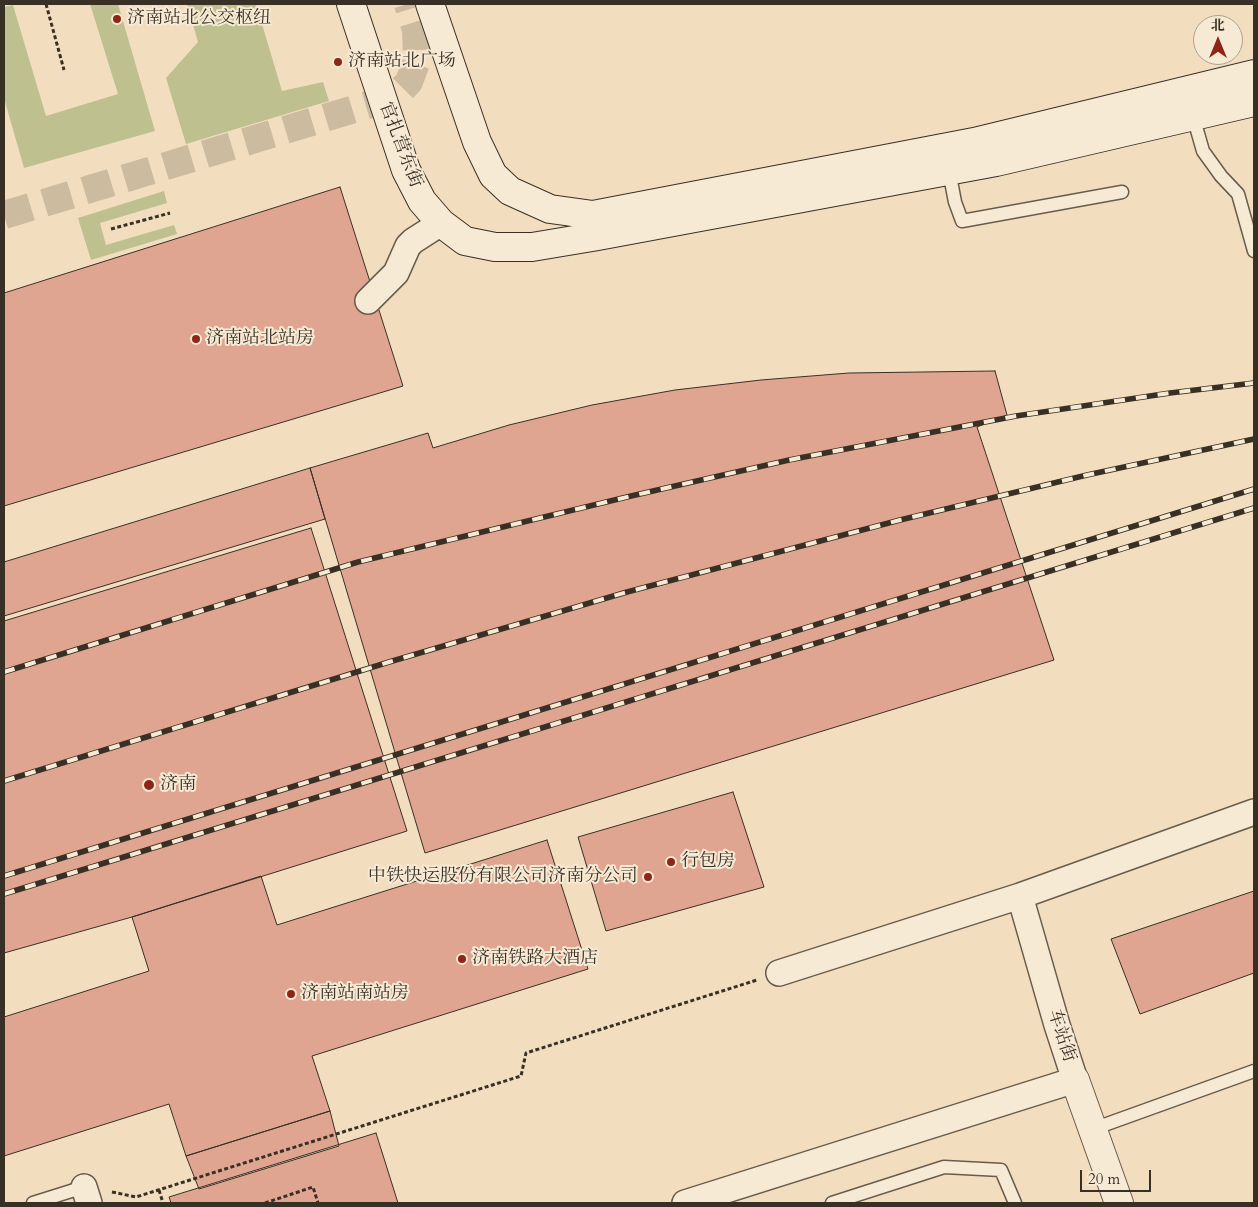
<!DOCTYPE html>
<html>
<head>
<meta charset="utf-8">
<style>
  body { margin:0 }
  #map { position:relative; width:1258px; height:1207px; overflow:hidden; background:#f2debf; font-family:Cardo,"Noto Serif SC",serif }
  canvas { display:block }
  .frame { position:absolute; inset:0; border:5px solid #393025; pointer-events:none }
  .north { position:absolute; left:1193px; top:15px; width:50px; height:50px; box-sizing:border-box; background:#f7ead5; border:1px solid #aba08f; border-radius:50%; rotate:0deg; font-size:14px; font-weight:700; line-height:20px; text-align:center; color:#393025 }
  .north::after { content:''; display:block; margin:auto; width:18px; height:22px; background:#8f2418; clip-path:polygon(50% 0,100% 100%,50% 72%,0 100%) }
  .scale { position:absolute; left:1080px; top:1170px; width:71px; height:22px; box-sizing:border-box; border:2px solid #393025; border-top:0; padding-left:6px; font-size:15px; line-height:18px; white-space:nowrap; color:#393025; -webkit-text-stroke:4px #f7ead5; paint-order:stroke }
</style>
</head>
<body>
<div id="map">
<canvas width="1258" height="1207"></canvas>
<div class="frame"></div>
<div class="north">北</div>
<div class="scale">20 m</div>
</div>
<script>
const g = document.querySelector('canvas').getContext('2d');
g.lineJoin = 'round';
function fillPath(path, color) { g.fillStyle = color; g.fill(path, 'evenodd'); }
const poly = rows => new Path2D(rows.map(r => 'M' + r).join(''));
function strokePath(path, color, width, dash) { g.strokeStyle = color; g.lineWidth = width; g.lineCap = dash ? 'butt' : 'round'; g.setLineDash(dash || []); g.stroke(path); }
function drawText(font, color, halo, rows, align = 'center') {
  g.font = font + ' Cardo,"Noto Serif SC",serif'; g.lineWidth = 4; g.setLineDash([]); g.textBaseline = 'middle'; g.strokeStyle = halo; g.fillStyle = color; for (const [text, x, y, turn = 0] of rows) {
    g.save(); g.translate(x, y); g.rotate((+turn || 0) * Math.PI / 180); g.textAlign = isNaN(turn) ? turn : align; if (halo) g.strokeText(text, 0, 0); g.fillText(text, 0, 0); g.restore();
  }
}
const green = poly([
  [90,4,118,4,155,131,24,168,4,98,4,7,13,5,46,116,118,94],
  [187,4,256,4,282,91,323,82,329,101,186,144,166,78,198,42],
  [164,191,167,203,100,223,106,245,174,225,177,234,91,260,78,218]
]);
const building = poly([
  [340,187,403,386,4,506,4,293,340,187],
  [995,371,1007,415,977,427,1054,660,425,853,310,468,428,433,433,448,509,425,592,405,675,390,761,380,849,373,995,371],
  [310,468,325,519,4,616,4,562,310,468],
  [311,528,407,831,132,917,4,953,4,621,311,528],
  [733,792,764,887,606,931,578,837,733,792],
  [547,840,588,969,312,1056,330,1111,186,1156,169,1104,4,1156,4,1017,149,971,132,917,261,876,277,925,547,840],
  [1254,891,1254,973,1140,1014,1111,939,1254,891],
  [330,1111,339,1146,199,1189,186,1156,330,1111],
  [376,1133,398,1203,171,1203,169,1197,376,1133]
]);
const secondaryTunnel = poly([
  [4,215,394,97,409,82,417,60,416,30,408,4]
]);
const path = poly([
  [46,4,64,70],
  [111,229,170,213],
  [159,1190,163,1203],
  [112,1192,136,1197,521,1076,526,1053,757,980],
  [265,1203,313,1187,318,1203]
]);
const service = poly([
  [1193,116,1203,151,1221,176,1238,194,1254,251],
  [949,171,955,202,962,221,1122,192],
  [1093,1129,1254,1071],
  [33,1203,84,1187],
  [832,1203,944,1167,1001,1170,1015,1203]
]);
const minor = poly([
  [368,301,396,273,408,246,413,241,441,223],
  [779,973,1020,896],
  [84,1187,89,1203],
  [685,1203,1075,1080,1057,1025,1020,896,1254,812]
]);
const tertiary = poly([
  [1075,1080,1119,1203]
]);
const secondary = poly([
  [351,4,406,170,422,201,441,223,465,241,495,247,532,247,598,236,996,162,1254,102],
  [430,4,477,142,493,175,510,191,550,209,593,215,974,142,1254,74]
]);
const rail = poly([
  [4,672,358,562,631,496,789,460,1016,416,1170,393,1254,383],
  [4,781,389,662,627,592,900,520,1087,475,1254,439],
  [4,876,1254,489],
  [4,894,1254,508]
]);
const markers = [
  [117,19,5,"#8f2418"],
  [338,62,5,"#8f2418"],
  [196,339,5,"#8f2418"],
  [149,785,6,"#8f2418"],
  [671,862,5,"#8f2418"],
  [648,877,5,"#8f2418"],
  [462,959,5,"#8f2418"],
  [291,994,5,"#8f2418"]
];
const poiNames = [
  ["济南站北公交枢纽",127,19],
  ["济南站北广场",348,62],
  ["济南站北站房",206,339],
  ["济南",160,785],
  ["行包房",681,862],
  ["中铁快运股份有限公司济南分公司",638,877,"right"],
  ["济南铁路大酒店",472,959],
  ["济南站南站房",301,994]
];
const streetNames = [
  ["官扎营东街",400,145,69],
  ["车站街",1061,1036,72]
];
fillPath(green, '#bfc08f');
fillPath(building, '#e0a590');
strokePath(building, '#393025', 1);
strokePath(secondaryTunnel, '#cdbba0', 28, [28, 14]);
strokePath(service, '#675c4c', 15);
strokePath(minor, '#675c4c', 28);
strokePath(tertiary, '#675c4c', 30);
strokePath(secondary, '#393025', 30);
strokePath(path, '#393025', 3, [4, 2.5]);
strokePath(service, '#f7ead5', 12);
strokePath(minor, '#f7ead5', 25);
strokePath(tertiary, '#f7ead5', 28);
strokePath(secondary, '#f7ead5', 28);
strokePath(rail, '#393025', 5.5);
strokePath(rail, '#f7ead5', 4, [11]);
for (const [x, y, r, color] of markers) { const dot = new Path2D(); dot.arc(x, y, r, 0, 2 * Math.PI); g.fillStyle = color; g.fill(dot); strokePath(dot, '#f7ead5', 2); }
drawText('18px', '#393025', '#f7ead5', poiNames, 'left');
drawText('18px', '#393025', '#f7ead5', streetNames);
</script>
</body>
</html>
